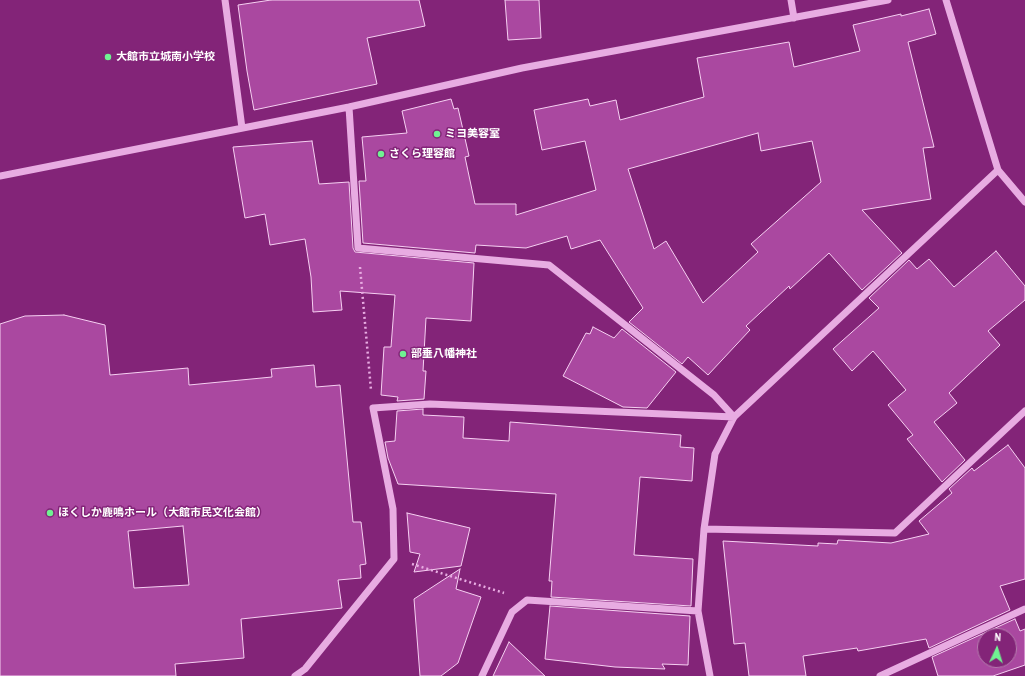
<!DOCTYPE html>
<html>
<head>
<meta charset="utf-8">
<style>
  body { margin:0 }
  #map { position:relative; width:1025px; height:676px; overflow:hidden; background:#832478; font-family:"Archivo Narrow",sans-serif }
  canvas { display:block }
  .north { position:absolute; left:977px; top:628px; width:40px; height:40px; box-sizing:border-box; background:#832478; border:1px solid #b57cae; border-radius:50%; rotate:4deg; font-size:11px; font-weight:700; line-height:16px; text-align:center; color:#fff }
  .north::after { content:''; display:block; margin:auto; width:14px; height:18px; background:#70f292; clip-path:polygon(50% 0,100% 100%,50% 72%,0 100%) }
</style>
</head>
<body>
<div id="map">
<canvas width="1025" height="676"></canvas>
<div class="north">N</div>
</div>
<script>
const g = document.querySelector('canvas').getContext('2d');
g.lineJoin = 'round';
function fillPath(path, color) { g.fillStyle = color; g.fill(path, 'evenodd'); }
const poly = rows => new Path2D(rows.map(r => 'M' + r).join(''));
function strokePath(path, color, width, dash) { g.strokeStyle = color; g.lineWidth = width; g.lineCap = dash ? 'butt' : 'round'; g.setLineDash(dash || []); g.stroke(path); }
function drawText(font, color, halo, rows, align = 'center') {
  g.font = font + ' "Archivo Narrow","Noto Sans JP",sans-serif'; g.lineWidth = 3; g.setLineDash([]); g.textBaseline = 'middle'; g.strokeStyle = halo; g.fillStyle = color; for (const [text, x, y, turn = 0] of rows) {
    g.save(); g.translate(x, y); g.rotate((+turn || 0) * Math.PI / 180); g.textAlign = isNaN(turn) ? turn : align; if (halo) g.strokeText(text, 0, 0); g.fillText(text, 0, 0); g.restore();
  }
}
const building = poly([
  [271,0,419,0,425,26,367,38,377,84,254,110,247,71,238,5,271,0],
  [505,0,539,0,541,38,508,40,505,0],
  [929,9,936,34,908,42,934,147,923,148,931,199,862,210,902,253,862,290,829,253,790,289,789,286,746,326,750,330,708,375,688,357,682,364,629,322,643,308,600,240,571,249,567,236,526,248,476,245,475,253,363,243,359,181,366,181,362,137,407,133,402,111,451,99,454,109,458,108,469,156,465,157,475,204,516,204,516,215,596,190,585,141,542,150,534,110,588,99,590,106,616,100,620,120,704,97,697,58,789,42,794,67,860,51,853,25,901,14,901,16,929,9],
  [758,133,761,151,812,141,821,182,751,244,758,252,703,303,666,241,654,249,628,169,758,133],
  [312,141,319,184,349,182,353,248,355,252,474,263,471,321,426,318,423,371,426,371,424,399,397,401,398,397,381,395,384,347,391,347,395,295,340,291,342,310,313,312,311,277,305,239,270,245,265,214,245,218,233,147,312,141],
  [996,251,1025,286,1025,300,988,331,1000,345,949,393,957,403,934,422,965,460,942,482,907,439,913,435,888,405,906,390,873,351,852,371,833,349,879,308,869,298,909,260,917,269,929,259,954,287,996,251],
  [64,315,105,325,110,375,188,368,189,385,272,377,271,369,314,365,316,387,340,385,353,522,361,522,366,564,360,565,361,578,338,580,342,608,241,619,244,658,175,664,176,676,0,676,0,324,25,316,64,315],
  [183,526,189,585,134,588,128,531,183,526],
  [593,327,614,338,622,329,676,372,647,408,623,407,563,376,586,333,590,334,593,327],
  [423,409,423,415,464,417,463,438,509,441,510,422,681,435,680,447,694,448,692,481,640,477,634,555,693,559,691,606,551,597,552,581,549,581,556,494,398,484,388,458,385,442,395,441,397,411,423,409],
  [1008,445,1025,468,1025,579,1000,586,1010,610,929,648,926,639,858,651,857,648,803,656,806,676,749,676,745,643,734,644,723,541,818,546,818,543,837,544,838,540,891,543,929,534,919,521,952,493,949,489,972,468,974,471,1008,445],
  [407,513,470,528,461,566,414,572,420,554,410,552,407,513],
  [460,569,456,589,481,597,458,663,441,676,420,676,414,599,460,569],
  [550,606,690,616,688,665,662,664,665,669,615,667,545,659,550,606],
  [1015,619,1020,631,1025,629,1025,665,993,676,938,676,932,657,1015,619],
  [985,636,1009,636,1009,660,985,660,985,636],
  [509,642,545,676,493,676,509,642]
]);
const path = poly([
  [360,267,371,390],
  [412,564,504,593]
]);
const minor = poly([
  [225,0,242,128],
  [791,0,794,18],
  [349,107,358,248,549,265,714,395,734,417],
  [998,170,1025,202],
  [0,176,349,107,522,68,888,0],
  [704,529,895,533,1025,411],
  [295,676,305,669,394,559,393,509,373,408,430,404,734,417],
  [482,676,512,612,527,600,698,611],
  [710,676,698,611,704,529,715,454,734,417,998,170,946,0],
  [880,676,1025,609]
]);
const markers = [
  [108,57,4,"#70f292"],
  [437,134,4,"#70f292"],
  [381,154,4,"#70f292"],
  [403,354,4,"#70f292"],
  [50,513,4,"#70f292"]
];
const poiNames = [
  ["大館市立城南小学校",116,57],
  ["ミヨ美容室",445,134],
  ["さくら理容館",389,154],
  ["部垂八幡神社",411,354],
  ["ほくしか鹿鳴ホール（大館市民文化会館）",58,513]
];
fillPath(building, '#aa48a0');
strokePath(building, '#f6d0f2', 1);
strokePath(path, '#e8ace2', 2.5, [2, 3]);
strokePath(minor, '#e8ace2', 7);
for (const [x, y, r, color] of markers) { const dot = new Path2D(); dot.arc(x, y, r, 0, 2 * Math.PI); g.fillStyle = color; g.fill(dot); strokePath(dot, '#832478', 1.5); }
drawText('bold 11px', '#fff', '#832478', poiNames, 'left');
</script>
</body>
</html>
